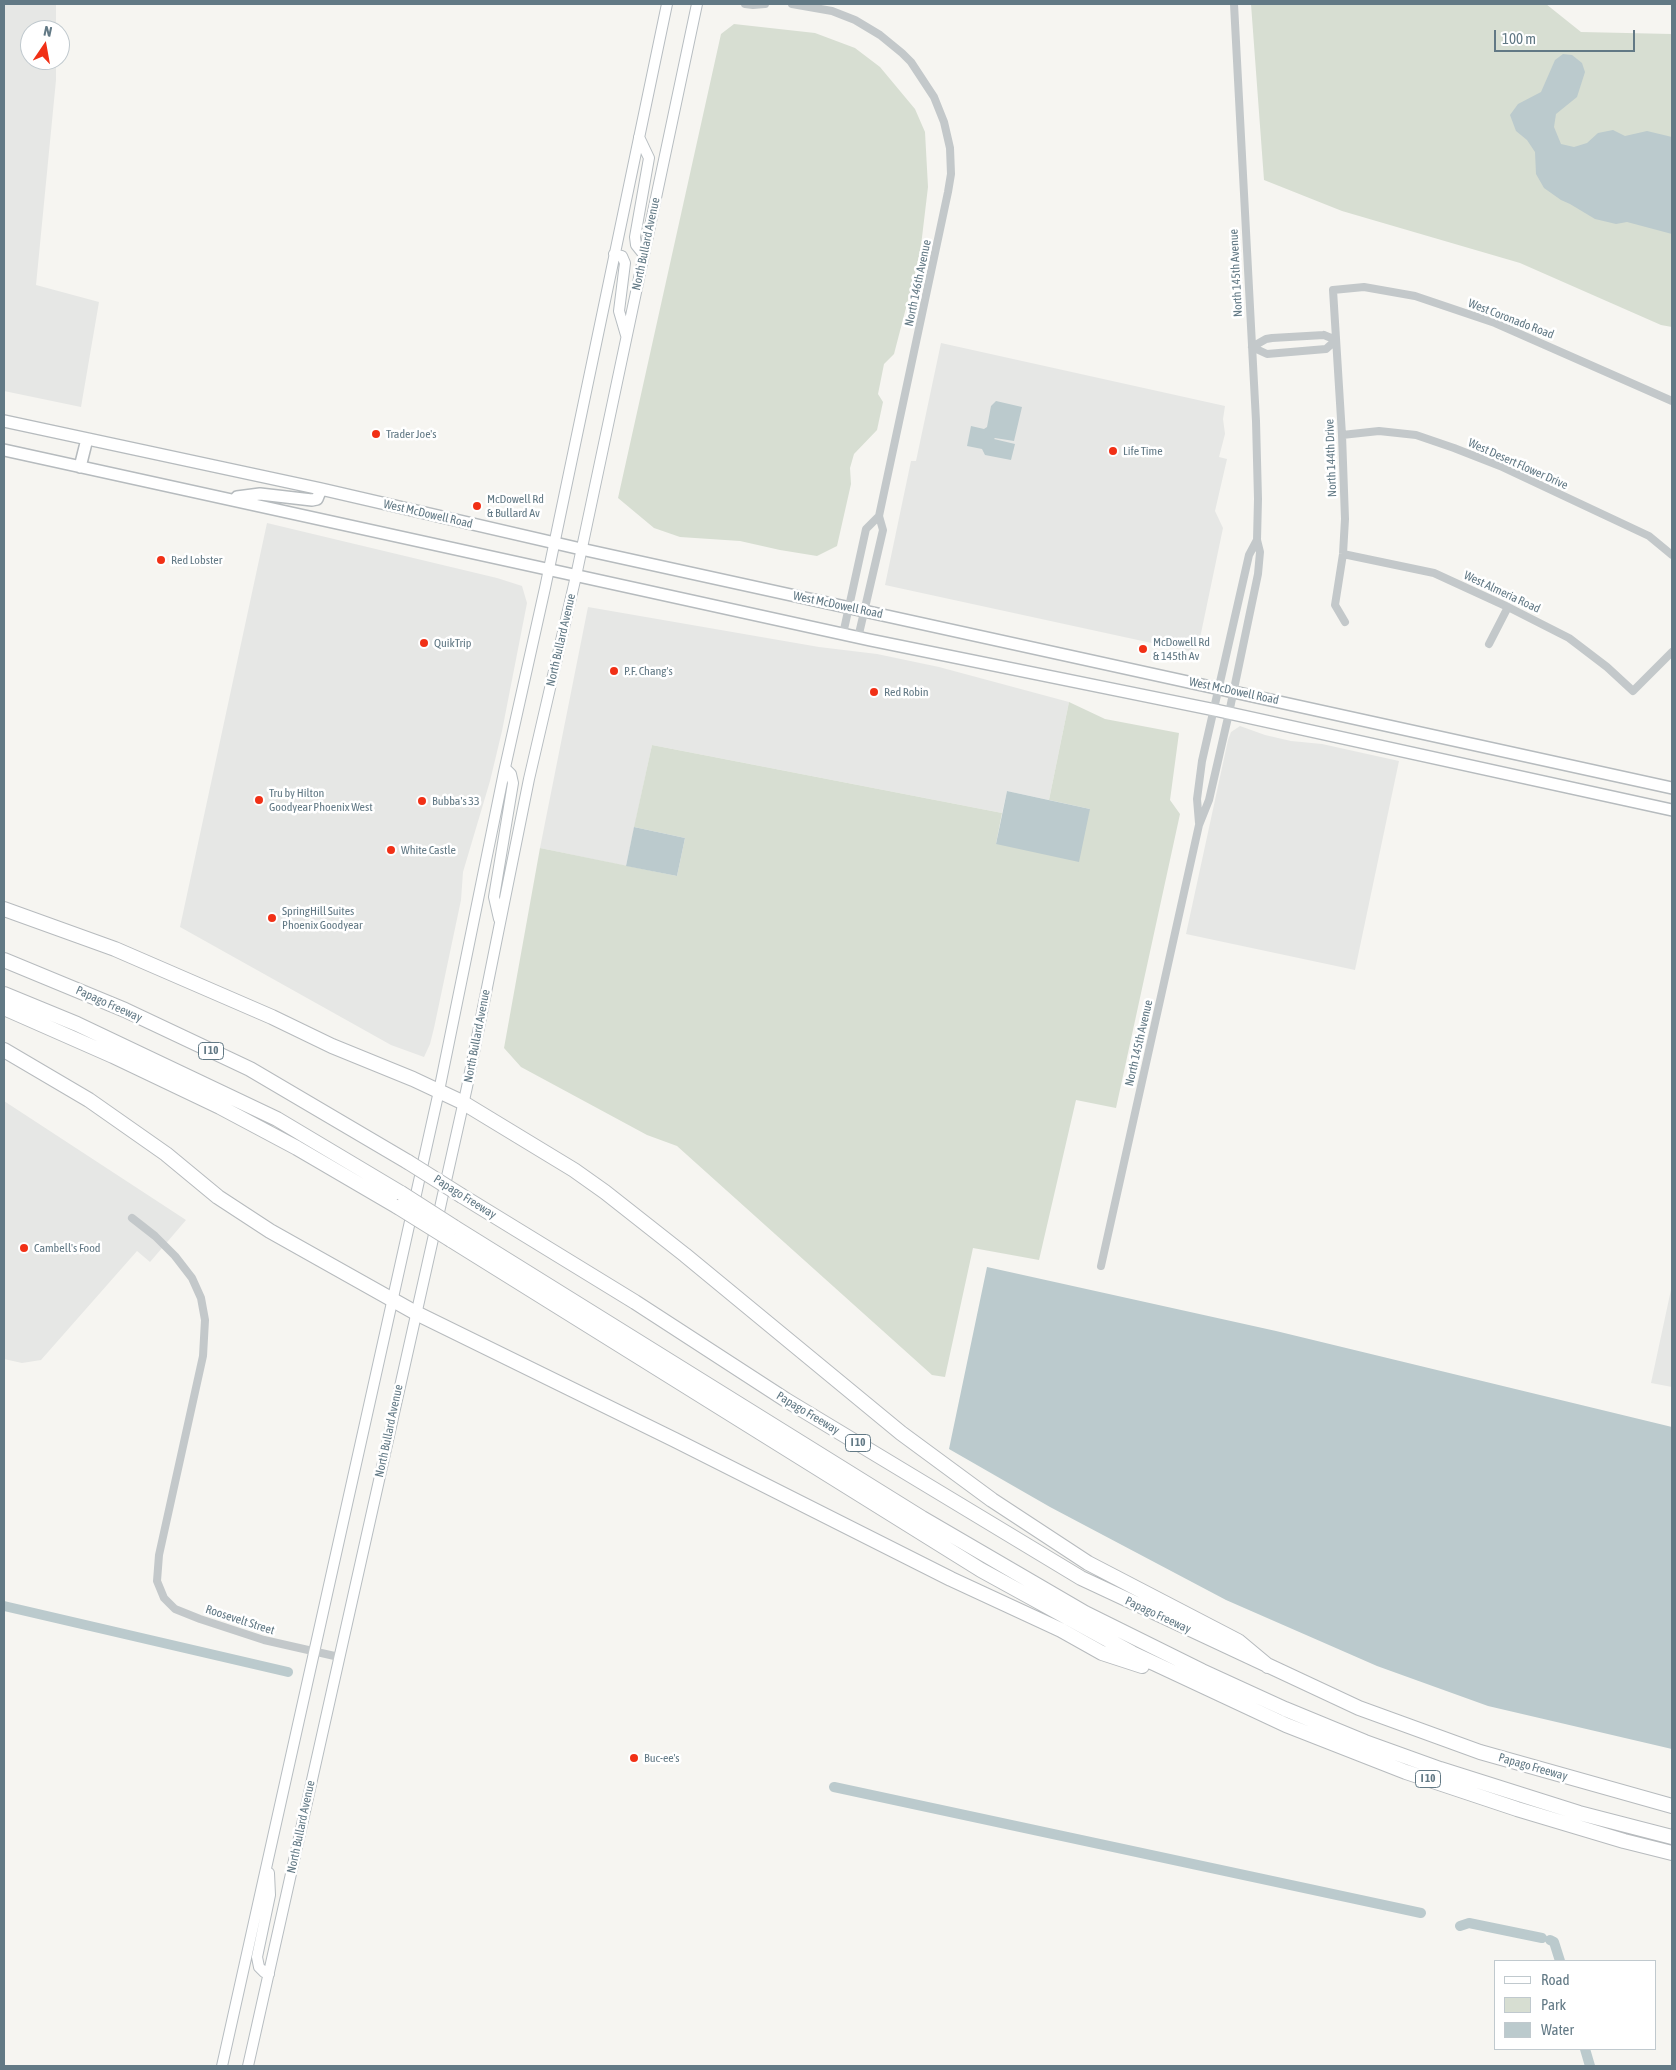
<!DOCTYPE html>
<html>
<head>
<meta charset="utf-8">
<style>
  body { margin:0 }
  #map { position:relative; width:1676px; height:2070px; overflow:hidden; background:#f6f5f1; font-family:"Asap Condensed",sans-serif }
  canvas { display:block }
  .frame { position:absolute; inset:0; border:5px solid #627985; pointer-events:none }
  .legend { position:absolute; left:1494px; top:1960px; width:162px; height:90px; box-sizing:border-box; background:#fff; border:1px solid #c0c9ce; margin:0; padding:6px 9px; list-style:none; font-size:15px; color:#627985 }
  .legend li { display:flex; align-items:center; gap:10px; height:25px }
  .legend b { width:25px; border:1px solid #c0c9ce }
  .north { position:absolute; left:20px; top:20px; width:50px; height:50px; box-sizing:border-box; background:#fff; border:1px solid #c0c9ce; border-radius:50%; rotate:12deg; font-size:14px; font-weight:700; line-height:20px; text-align:center; color:#627985 }
  .north::after { content:''; display:block; margin:auto; width:18px; height:22px; background:#f13016; clip-path:polygon(50% 0,100% 100%,50% 72%,0 100%) }
  .scale { position:absolute; left:1494px; top:30px; width:141px; height:22px; box-sizing:border-box; border:2px solid #627985; border-top:0; padding-left:6px; font-size:15px; line-height:18px; white-space:nowrap; color:#627985; -webkit-text-stroke:4px #fff; paint-order:stroke }
</style>
</head>
<body>
<div id="map">
<canvas width="1676" height="2070"></canvas>
<div class="frame"></div>
<ul class="legend">
<li><b style="height:6px;background:#fff"></b>Road</li>
<li><b style="height:14px;background:#d7ded2"></b>Park</li>
<li><b style="height:14px;background:#bbcacd"></b>Water</li>
</ul>
<div class="north">N</div>
<div class="scale">100 m</div>
</div>
<script>
const g = document.querySelector('canvas').getContext('2d');
g.lineJoin = 'round';
function fillPath(path, color) { g.fillStyle = color; g.fill(path, 'evenodd'); }
const poly = rows => new Path2D(rows.map(r => 'M' + r).join(''));
function strokePath(path, color, width, dash) { g.strokeStyle = color; g.lineWidth = width; g.lineCap = dash ? 'butt' : 'round'; g.setLineDash(dash || []); g.stroke(path); }
function drawText(font, color, halo, rows, align = 'center') {
  g.font = font + ' "Asap Condensed",sans-serif'; g.lineWidth = 5; g.setLineDash([]); g.textBaseline = 'middle'; g.strokeStyle = halo; g.fillStyle = color; for (const [text, x, y, turn = 0] of rows) {
    g.save(); g.translate(x, y); g.rotate((+turn || 0) * Math.PI / 180); g.textAlign = isNaN(turn) ? turn : align; if (halo) g.strokeText(text, 0, 0); g.fillText(text, 0, 0); g.restore();
  }
}
const built = poly([
  [4,4,56,4,56,30,30,30,30,60,56,60,56,80,36,285,99,302,81,407,4,391],
  [941,343,1225,406,1223,419,1225,434,1219,457,1227,459,1215,511,1223,528,1200,638,1194,645,1193,652,885,585,911,461,916,461],
  [267,523,497,578,522,586,527,603,502,731,490,781,463,872,461,900,434,1028,430,1044,424,1057,391,1045,180,927],
  [588,607,819,647,877,654,939,667,1069,702,1049,800,1007,791,1002,813,652,745,626,866,540,848],
  [1240,726,1265,735,1291,741,1322,744,1399,761,1355,970,1186,934,1228,740,1231,732],
  [4,1101,186,1220,150,1262,137,1251,41,1360,22,1363,4,1359],
  [1672,1285,1672,1387,1651,1383]
]);
const green = poly([
  [1251,4,1546,4,1581,32,1672,34,1672,327,1661,325,1520,263,1342,211,1264,180],
  [734,24,815,33,855,48,880,67,915,109,925,132,928,187,920,254,894,354,884,364,878,394,883,402,877,430,854,454,850,468,851,484,837,546,817,556,780,550,740,541,680,537,654,528,618,498,721,34],
  [1069,702,1105,719,1179,733,1170,800,1180,814,1116,1108,1076,1100,1039,1260,973,1248,945,1377,932,1375,677,1146,647,1135,521,1067,504,1048,540,848,677,876,685,838,634,827,652,745,1002,813,996,844,1090,809,1049,800]
]);
const water = poly([
  [1563,54,1572,55,1582,63,1585,72,1577,97,1556,114,1554,127,1561,144,1574,147,1587,143,1598,133,1613,130,1625,136,1647,131,1672,137,1672,234,1627,222,1616,224,1595,219,1570,204,1561,200,1544,188,1536,174,1535,152,1527,140,1516,131,1510,115,1518,104,1541,92,1555,60],
  [996,401,1022,407,1014,441,995,438,994,439,1015,444,1011,460,985,455,982,449,967,446,971,426,984,429,987,427,991,406],
  [1007,791,1090,809,1079,862,996,844],
  [634,827,685,838,677,876,626,866],
  [987,1267,1276,1331,1672,1427,1672,1749,1488,1706,1377,1666,1226,1600,1050,1507,949,1449]
]);
const canal = poly([
  [4,1606,288,1672],
  [834,1787,1421,1913],
  [1460,1926,1469,1923,1542,1938],
  [1550,1940,1554,1942,1560,1961],
  [1585,2049,1590,2066]
]);
const minor = poly([
  [745,4,753,5,765,4],
  [792,4,832,11,855,20,880,35,902,53,911,62,934,97,944,122,950,148,951,174,948,192,879,516,883,530,858,638],
  [1324,335,1336,340,1326,349,1267,354,1252,347,1266,339,1272,338,1324,335],
  [1342,435,1379,431,1416,435,1454,448,1500,466,1649,536,1672,555],
  [1343,554,1434,573,1508,607,1569,638,1607,667,1633,691,1672,652],
  [1345,622,1335,605,1343,554,1345,519,1342,435,1333,290,1364,287,1415,296,1495,323,1672,401],
  [843,634,866,529,879,516],
  [1489,644,1508,607],
  [1199,823,1197,799,1202,761,1249,555,1257,540],
  [132,1218,155,1236,175,1256,192,1278,201,1298,205,1320,203,1356,159,1555,157,1581,164,1598,175,1609,200,1619,264,1640,339,1657],
  [1101,1266,1199,825,1209,800,1229,713,1258,574,1260,552,1257,540,1258,499,1256,421,1234,4]
]);
const secondary = poly([
  [639,137,649,158,635,237,636,245,644,255],
  [614,254,622,256,625,263,619,311,626,335],
  [499,919,494,897,513,783,511,774,505,768],
  [269,1974,264,1972,259,1967,257,1957,270,1895,269,1873],
  [222,2066,439,1091,504,772,545,588,667,4],
  [248,2066,467,1087,529,779,576,576,697,4]
]);
const primary = poly([
  [4,421,321,489,581,549,1672,788],
  [4,450,870,640,1215,710,1672,810],
  [80,467,87,439],
  [237,497,260,494,312,500,317,499,321,489]
]);
const motorway = poly([
  [4,909,115,949,272,1017,332,1046,413,1079,462,1102,574,1170,605,1192,685,1255,901,1433,992,1500,1088,1563,1238,1641,1268,1666],
  [4,960,125,1010,250,1069,408,1162],
  [4,994,77,1024,277,1119,401,1193],
  [4,1008,113,1056,220,1107,297,1148,398,1207],
  [4,1050,89,1100,166,1154,218,1197,270,1231,416,1313,675,1440,951,1579,1061,1630,1102,1653,1142,1666],
  [462,1196,635,1302,786,1400,1081,1578,1359,1708,1480,1752,1672,1806],
  [454,1227,922,1518,1085,1613,1202,1671,1285,1709,1365,1742,1440,1769,1579,1813,1672,1837],
  [451,1240,981,1570,1132,1653,1286,1725,1406,1772,1517,1809,1624,1841,1672,1853]
]);
const motorwayBridge = poly([
  [408,1162,462,1196],
  [401,1193,454,1227],
  [398,1207,451,1240]
]);
const markers = [
  [376,434,5,"#f13016"],
  [1113,451,5,"#f13016"],
  [477,506,5,"#f13016"],
  [161,560,5,"#f13016"],
  [424,643,5,"#f13016"],
  [1143,649,5,"#f13016"],
  [614,671,5,"#f13016"],
  [874,692,5,"#f13016"],
  [259,800,5,"#f13016"],
  [422,801,5,"#f13016"],
  [391,850,5,"#f13016"],
  [272,918,5,"#f13016"],
  [24,1248,5,"#f13016"],
  [634,1758,5,"#f13016"]
];
const shields = [
  [211,1051,25],
  [858,1443,25],
  [1428,1779,25]
];
const shieldNames = [
  ["I 10",211,1051],
  ["I 10",858,1443],
  ["I 10",1428,1779]
];
const streetNames = [
  ["North Bullard Avenue",646,244,-78],
  ["North 145th Avenue",1236,273,-93],
  ["North 146th Avenue",918,283,-78],
  ["West Coronado Road",1511,319,21],
  ["North 144th Drive",1331,458,-92],
  ["West Desert Flower Drive",1518,464,24],
  ["West McDowell Road",428,514,13],
  ["West Almeria Road",1502,592,25],
  ["West McDowell Road",838,605,12],
  ["North Bullard Avenue",561,640,-77],
  ["West McDowell Road",1234,691,12],
  ["Papago Freeway",109,1004,24],
  ["North Bullard Avenue",477,1036,-79],
  ["North 145th Avenue",1139,1043,-77],
  ["Papago Freeway",465,1197,32],
  ["Papago Freeway",808,1413,31],
  ["North Bullard Avenue",389,1431,-78],
  ["Papago Freeway",1158,1615,25],
  ["Roosevelt Street",240,1620,18],
  ["Papago Freeway",1533,1767,16],
  ["North Bullard Avenue",301,1827,-78]
];
const poiNames = [
  ["Trader Joe's",386,434],
  ["Life Time",1123,451],
  ["McDowell Rd",487,499],
  ["& Bullard Av",487,513],
  ["Red Lobster",171,560],
  ["McDowell Rd",1153,642],
  ["& 145th Av",1153,656],
  ["QuikTrip",434,643],
  ["P.F. Chang's",624,671],
  ["Red Robin",884,692],
  ["Tru by Hilton",269,793],
  ["Goodyear Phoenix West",269,807],
  ["Bubba's 33",432,801],
  ["White Castle",401,850],
  ["SpringHill Suites",282,911],
  ["Phoenix Goodyear",282,925],
  ["Cambell's Food",34,1248],
  ["Buc-ee's",644,1758]
];
fillPath(built, '#e6e7e5');
fillPath(green, '#d7ded2');
fillPath(water, '#bbcacd');
strokePath(canal, '#bbcacd', 10);
strokePath(secondary, '#b7bdc1', 12);
strokePath(primary, '#b6bbbe', 14);
strokePath(motorway, '#b7bbbe', 16);
strokePath(minor, '#c3c8ca', 8);
strokePath(secondary, '#fff', 10);
strokePath(primary, '#fff', 11);
strokePath(motorway, '#fff', 14);
strokePath(motorwayBridge, '#b7bbbe', 16, []);
strokePath(motorwayBridge, '#fff', 14);
for (const [x, y, r, color] of markers) { const dot = new Path2D(); dot.arc(x, y, r, 0, 2 * Math.PI); g.fillStyle = color; g.fill(dot); strokePath(dot, '#fff', 2); }
for (const [x, y, w] of shields) { const box = new Path2D(); box.roundRect(x - w / 2, y - 8.5, w, 17, 4); g.fillStyle = '#fff'; g.fill(box); strokePath(box, '#627985', 1); }
drawText('bold 11px', '#627985', null, shieldNames);
drawText('12px', '#627985', '#fff', streetNames);
drawText('12px', '#627985', '#fff', poiNames, 'left');
</script>
</body>
</html>
